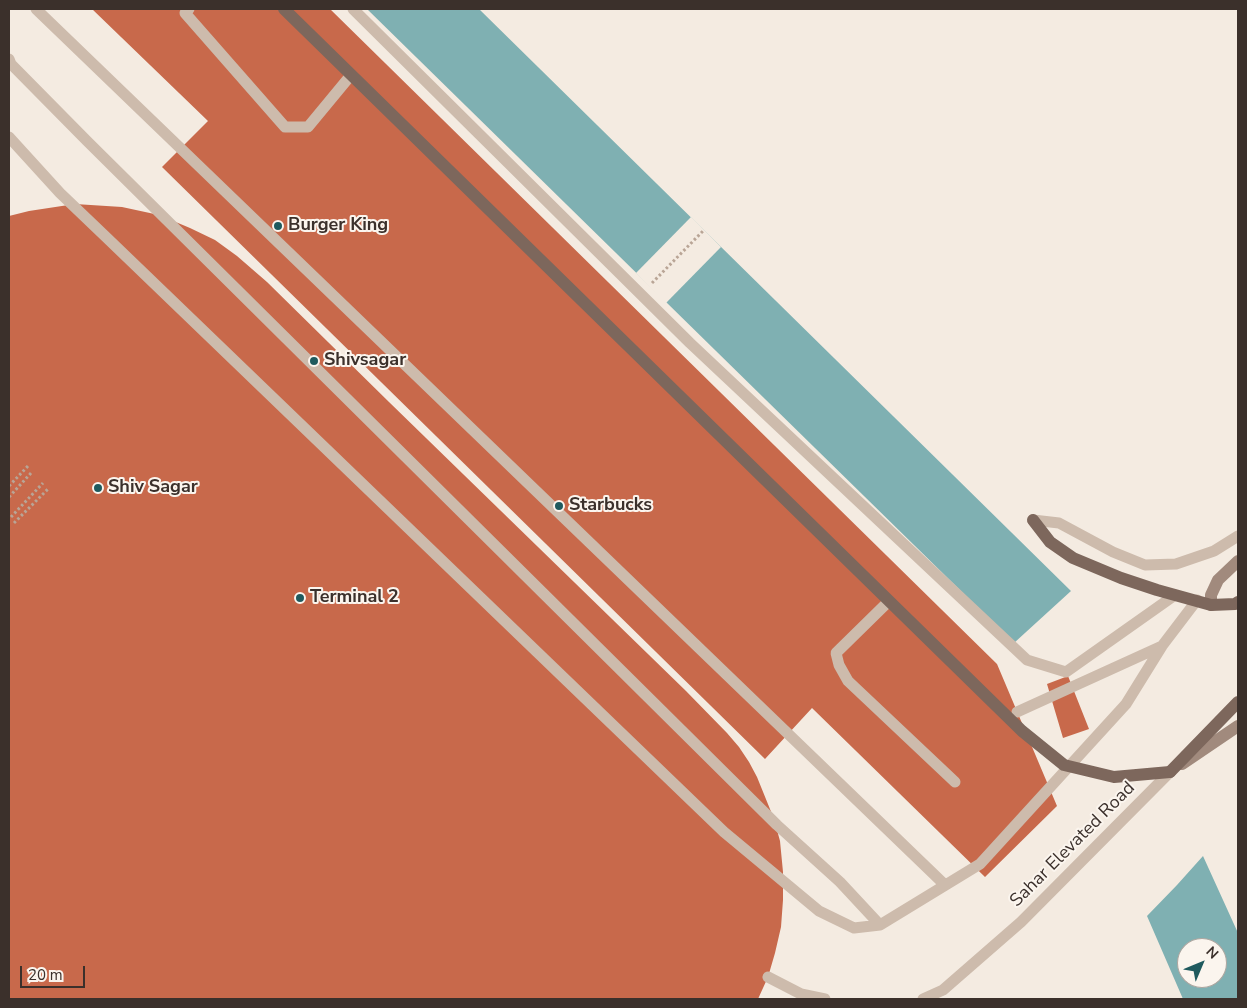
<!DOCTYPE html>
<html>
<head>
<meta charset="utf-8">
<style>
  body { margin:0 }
  #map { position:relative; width:1247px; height:1008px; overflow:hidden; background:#f4ebe1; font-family:"Nunito Sans",sans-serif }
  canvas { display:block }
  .frame { position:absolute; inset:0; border:10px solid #3b302b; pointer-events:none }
  .north { position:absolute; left:1177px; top:938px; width:50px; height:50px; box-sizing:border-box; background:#fbf5ee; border:1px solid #aea6a0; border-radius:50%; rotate:45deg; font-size:14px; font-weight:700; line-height:20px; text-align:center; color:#3b302b }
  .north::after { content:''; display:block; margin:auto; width:18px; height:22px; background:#1f5a5e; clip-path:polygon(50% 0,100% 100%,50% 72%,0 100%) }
  .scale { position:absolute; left:20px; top:966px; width:65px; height:22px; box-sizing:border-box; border:2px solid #3b302b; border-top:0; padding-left:6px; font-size:15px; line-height:18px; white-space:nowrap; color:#3b302b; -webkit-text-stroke:4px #fbf5ee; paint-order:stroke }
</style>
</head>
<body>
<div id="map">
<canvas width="1247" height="1008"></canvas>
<div class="frame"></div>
<div class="north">N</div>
<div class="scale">20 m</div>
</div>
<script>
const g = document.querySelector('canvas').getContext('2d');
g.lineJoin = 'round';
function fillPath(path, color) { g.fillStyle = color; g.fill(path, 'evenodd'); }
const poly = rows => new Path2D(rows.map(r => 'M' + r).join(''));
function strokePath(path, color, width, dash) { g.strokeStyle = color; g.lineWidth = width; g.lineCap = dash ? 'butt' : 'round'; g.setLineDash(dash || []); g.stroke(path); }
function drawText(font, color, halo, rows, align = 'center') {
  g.font = font + ' "Nunito Sans",sans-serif'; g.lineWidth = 4; g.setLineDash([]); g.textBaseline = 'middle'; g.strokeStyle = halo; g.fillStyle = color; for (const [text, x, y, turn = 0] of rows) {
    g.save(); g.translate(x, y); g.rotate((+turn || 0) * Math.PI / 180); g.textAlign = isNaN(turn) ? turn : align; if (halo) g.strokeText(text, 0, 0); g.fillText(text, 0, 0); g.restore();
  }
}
const water = poly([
  [367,9,479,9,1071,591,1014,643],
  [1203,856,1238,933,1238,999,1183,999,1147,916,1177,885],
  [1187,948,1217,948,1217,978,1187,978]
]);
const pier = poly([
  [691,217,721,247,666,303,636,273]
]);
const building = poly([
  [92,9,330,9,997,664,1057,806,985,877,812,708,765,759,162,167,208,121],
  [75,204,122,207,159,215,190,228,215,240,237,256,267,282,389,402,686,691,727,733,739,747,749,762,757,777,774,819,780,841,783,872,783,900,781,927,775,953,768,977,758,999,9,999,9,216,29,211],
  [1068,676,1089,729,1063,738,1047,684]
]);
const path = poly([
  [652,283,704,230],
  [9,486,28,466],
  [9,497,32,472],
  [11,517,43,483],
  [14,523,48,489]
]);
const lane = poly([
  [36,9,945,885],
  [189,9,185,13,285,127,308,127,351,75],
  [353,9,690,343,1027,660,1066,672,1175,595],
  [9,59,11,64,87,141,777,825,840,882,880,925],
  [9,137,60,193,106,237,724,832,819,911,854,928,880,925,980,864,1126,704,1162,646],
  [1033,520,1059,523,1113,552,1145,565,1176,564,1214,551,1238,536],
  [889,601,836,653,839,665,848,681,955,782],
  [1017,712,1162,646,1197,600],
  [768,977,801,994,825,999],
  [923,999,943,990,1021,922,1170,772]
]);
const secondary = poly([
  [1211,605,1211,595,1218,580,1238,561],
  [1182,764,1238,726]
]);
const primary = poly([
  [1033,520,1050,542,1073,558,1121,578,1157,590,1211,605,1235,604,1238,602],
  [1170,772,1238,702]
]);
const primaryBridge = poly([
  [284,9,1022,731,1064,765,1114,777,1170,772]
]);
const markers = [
  [278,226,5,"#1f5a5e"],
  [314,361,5,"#1f5a5e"],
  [98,488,5,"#1f5a5e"],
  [559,506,5,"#1f5a5e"],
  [300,598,5,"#1f5a5e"]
];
const poiNames = [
  ["Burger King",288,226],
  ["Shivsagar",324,361],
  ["Shiv Sagar",108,488],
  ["Starbucks",569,506],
  ["Terminal 2",310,598]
];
const streetNames = [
  ["Sahar Elevated Road",1073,845,-45]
];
fillPath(water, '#7fb0b2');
fillPath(pier, '#f4ebe1');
fillPath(building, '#c8694b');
strokePath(path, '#b9a596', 3, [2.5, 2.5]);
strokePath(lane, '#cdbbac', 11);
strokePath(secondary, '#a18a7d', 12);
strokePath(primary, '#7d675c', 12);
strokePath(primaryBridge, '#7d675c', 12);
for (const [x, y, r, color] of markers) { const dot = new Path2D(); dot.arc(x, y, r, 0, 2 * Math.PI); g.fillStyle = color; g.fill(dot); strokePath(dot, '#fbf5ee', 2); }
drawText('bold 18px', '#3b302b', '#fbf5ee', poiNames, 'left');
drawText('18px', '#3b302b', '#fbf5ee', streetNames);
</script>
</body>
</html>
